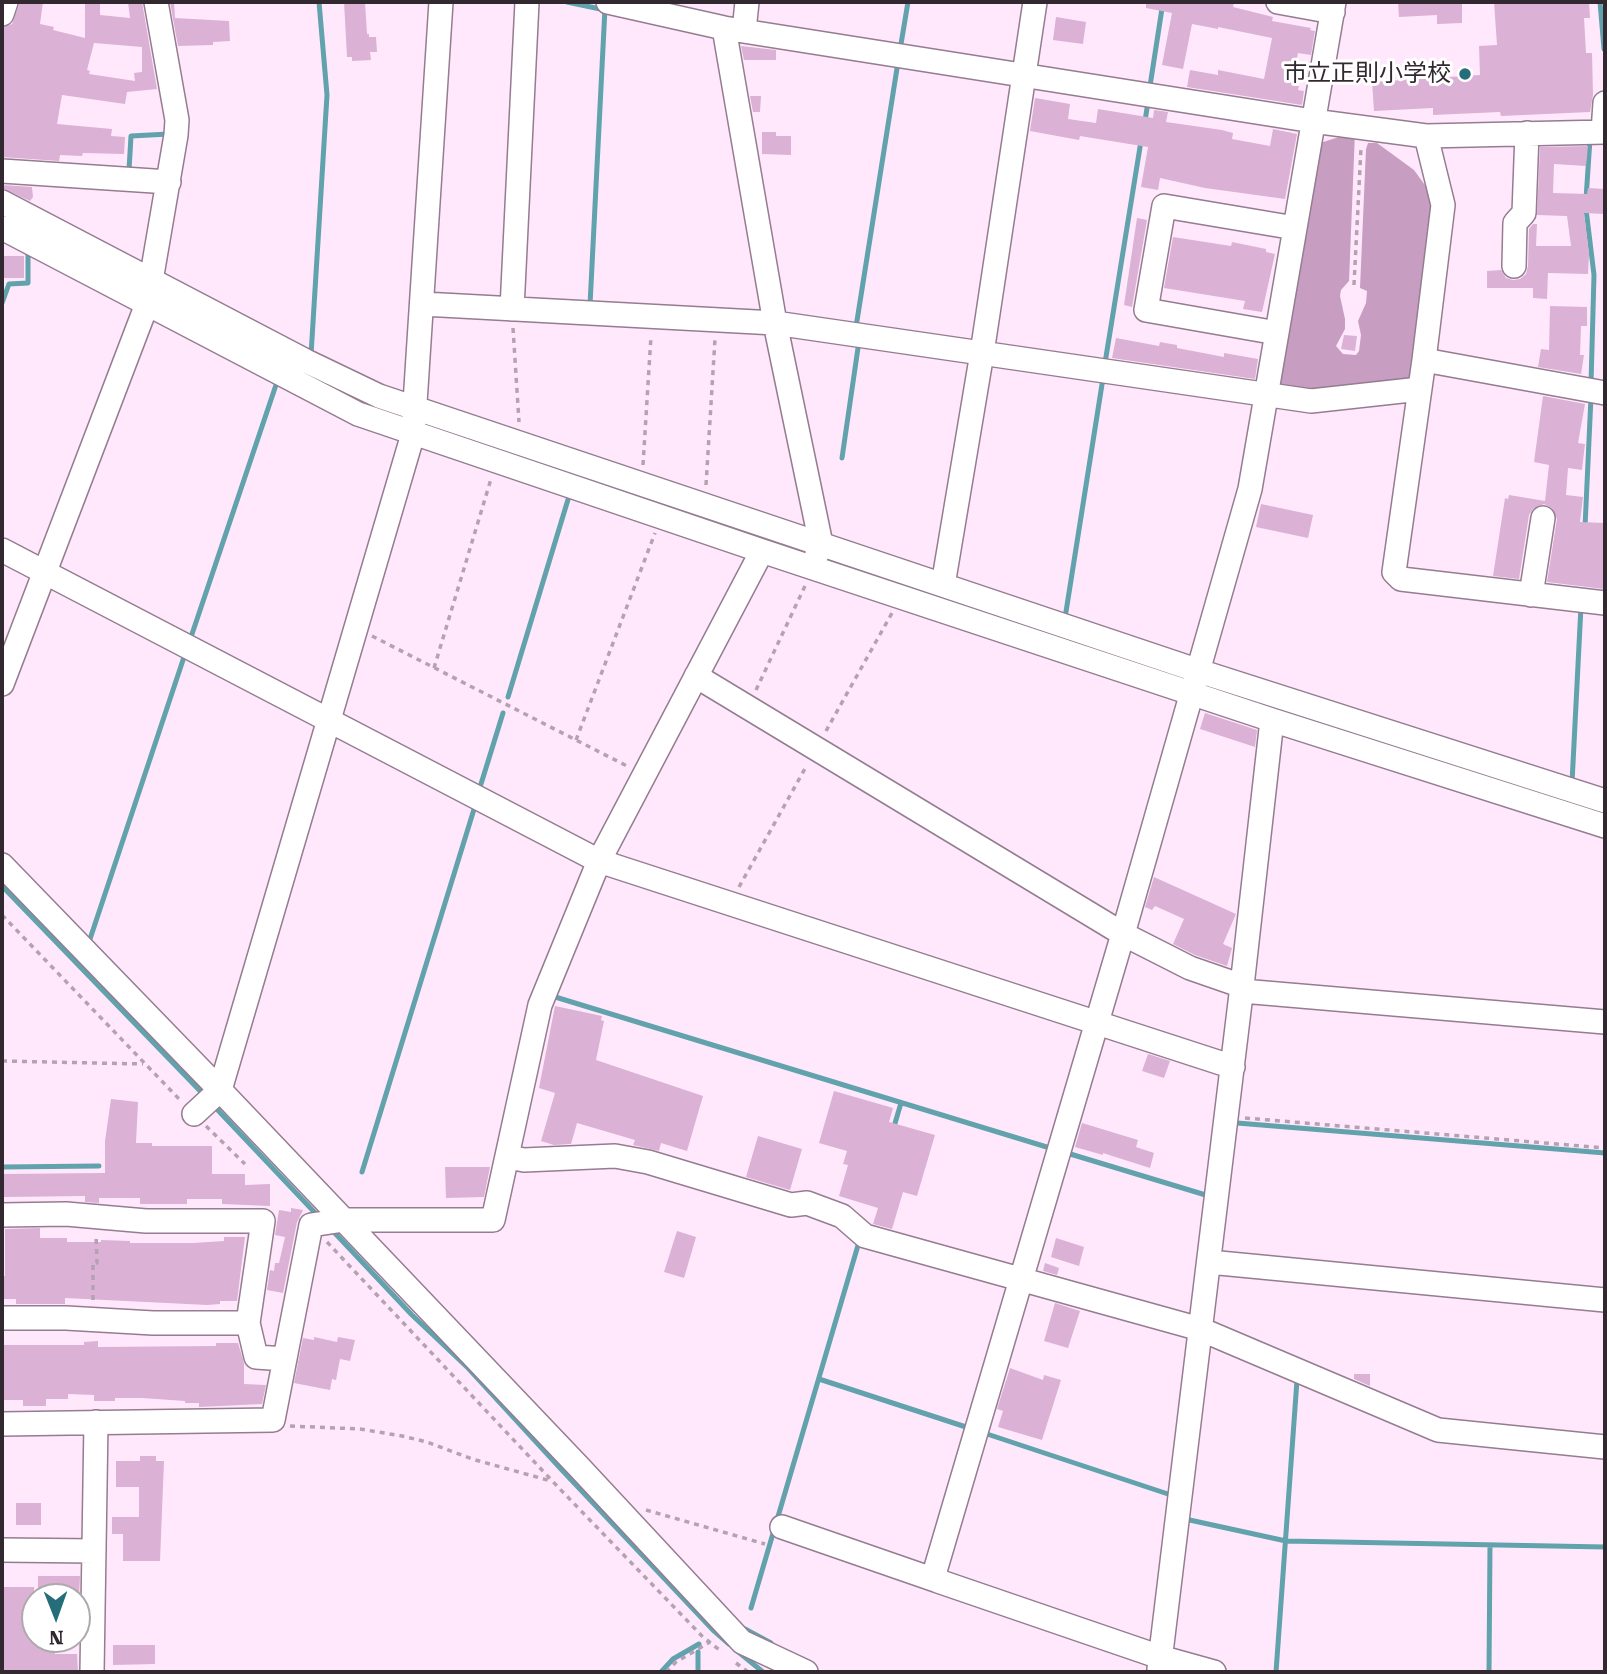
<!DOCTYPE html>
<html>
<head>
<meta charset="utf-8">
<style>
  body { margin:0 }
  #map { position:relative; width:1607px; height:1674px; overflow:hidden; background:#ffe8fb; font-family:"Roboto Serif",serif }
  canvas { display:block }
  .frame { position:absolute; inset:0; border:4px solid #322830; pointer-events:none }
  .north { position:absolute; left:21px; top:1583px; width:70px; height:70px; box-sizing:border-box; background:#fff; border:2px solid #ada9ac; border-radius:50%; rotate:179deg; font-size:19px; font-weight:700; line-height:28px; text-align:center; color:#322830 }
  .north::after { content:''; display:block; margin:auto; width:24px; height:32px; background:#256e79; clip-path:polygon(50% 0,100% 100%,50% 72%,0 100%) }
</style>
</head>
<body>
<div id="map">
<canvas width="1607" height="1674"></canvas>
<div class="frame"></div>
<div class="north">N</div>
</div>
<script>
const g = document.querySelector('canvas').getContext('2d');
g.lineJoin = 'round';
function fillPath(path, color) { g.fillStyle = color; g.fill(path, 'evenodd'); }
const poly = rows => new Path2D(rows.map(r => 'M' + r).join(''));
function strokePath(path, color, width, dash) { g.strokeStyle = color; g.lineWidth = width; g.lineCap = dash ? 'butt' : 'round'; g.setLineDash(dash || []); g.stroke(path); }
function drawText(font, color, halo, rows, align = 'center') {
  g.font = font + ' "Roboto Serif","Noto Sans JP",serif'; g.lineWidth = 6; g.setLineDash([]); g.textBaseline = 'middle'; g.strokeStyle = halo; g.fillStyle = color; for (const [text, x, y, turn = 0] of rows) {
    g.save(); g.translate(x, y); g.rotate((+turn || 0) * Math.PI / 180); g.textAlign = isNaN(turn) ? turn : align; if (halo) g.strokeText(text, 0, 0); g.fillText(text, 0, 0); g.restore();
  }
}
const forest = poly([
  [1355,132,1349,281,1341,290,1340,296,1345,319,1345,329,1336,346,1343,354,1356,355,1359,351,1361,335,1358,321,1366,303,1367,291,1360,288,1366,149,1368,143,1377,143,1414,170,1435,199,1411,382,1312,392,1279,387,1320,143]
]);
const stream = poly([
  [567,2,605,10],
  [1600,2,1604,49],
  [900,50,908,2],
  [1150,86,1163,2],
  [1145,121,1148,102],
  [124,170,129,170,131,136,169,134],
  [1586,199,1590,139],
  [1586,209,1594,275,1591,384],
  [2,303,9,284,28,283,28,249],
  [590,305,605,8],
  [856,327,898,62],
  [311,355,327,95,319,2],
  [1105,363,1141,141],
  [337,389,379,410],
  [842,458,859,341],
  [653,502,810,553],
  [1585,527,1591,397],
  [823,558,903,584],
  [1067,619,1065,618,1103,378],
  [191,637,278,379],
  [508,697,570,493],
  [1572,783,1581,606],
  [481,784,503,713],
  [2,886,204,1095],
  [89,942,185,654],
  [552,996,1050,1148],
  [213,1105,319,1217],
  [1237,1123,1605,1153],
  [893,1130,901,1103],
  [1067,1153,1209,1196],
  [2,1167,99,1166],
  [362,1172,475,806],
  [331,1229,412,1315,468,1368,561,1469,713,1630,729,1644],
  [819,1379,966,1427],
  [984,1433,1171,1495],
  [1185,1519,1286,1541,1605,1547],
  [751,1608,859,1242],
  [745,1629,771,1643],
  [736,1650,763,1672],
  [698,1652,698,1672],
  [661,1672,673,1659,699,1644],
  [1276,1672,1297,1380],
  [1489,1672,1490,1545]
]);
const building = poly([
  [20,2,43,2,40,24,54,27,53,30,85,38,85,2,100,2,100,15,130,18,128,2,142,2,157,89,127,92,125,104,62,95,57,124,112,129,111,136,125,137,124,154,83,153,82,156,60,155,59,161,2,157,2,28,12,24],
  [94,43,142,47,142,72,134,73,135,81,89,74,90,71,87,70],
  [170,2,174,2,175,18,229,21,230,41,213,42,213,45,178,46],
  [344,2,365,2,367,34,369,34,369,37,376,37,377,52,370,52,371,60,352,61,352,57,347,57],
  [1146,2,1234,2,1233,7,1273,17,1272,21,1311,28,1310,30,1315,31,1311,55,1298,53,1292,84,1299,86,1298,90,1304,91,1302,105,1187,87,1190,70,1218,75,1218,70,1264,79,1272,38,1218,27,1218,29,1192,24,1183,69,1162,65,1172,13,1146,8],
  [1398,2,1462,2,1462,23,1437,24,1437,15,1399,17],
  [1494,2,1589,2,1590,18,1584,18,1586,53,1592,53,1593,95,1590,112,1501,116,1500,112,1433,115,1433,108,1374,111,1372,82,1480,75,1479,46,1497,45],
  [1056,17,1086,22,1083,44,1053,40],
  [741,46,776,50,776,60,744,60],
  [750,96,761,96,760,112,753,112],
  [1035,98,1070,104,1068,119,1096,123,1098,109,1153,118,1154,110,1168,112,1166,122,1222,130,1233,133,1232,139,1270,146,1273,129,1297,134,1285,199,1205,188,1160,178,1158,190,1141,187,1148,147,1080,136,1079,140,1030,131],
  [762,132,776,132,776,136,791,136,791,155,762,154],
  [1588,146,1586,166,1554,164,1553,193,1587,194,1588,188,1605,189,1605,214,1584,213,1589,254,1588,274,1548,273,1547,299,1533,298,1533,288,1487,288,1487,271,1501,270,1506,278,1513,280,1520,279,1526,274,1528,266,1529,229,1533,224,1537,224,1536,246,1571,246,1567,216,1537,215,1540,147],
  [2,185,32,187,33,197,30,201,2,188],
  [1137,218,1147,220,1132,307,1124,305],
  [1173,237,1231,246,1232,242,1266,249,1266,252,1275,254,1262,312,1243,309,1245,301,1164,288],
  [2,256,24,256,24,278,2,278],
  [1550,306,1587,307,1587,326,1581,326,1580,355,1584,355,1581,374,1538,367,1541,349,1549,350],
  [1344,335,1357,336,1355,351,1341,349],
  [1116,338,1159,346,1160,342,1177,345,1177,348,1224,357,1224,353,1258,359,1255,379,1112,358],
  [1543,396,1585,404,1578,443,1585,444,1582,470,1568,468,1566,495,1583,497,1580,522,1605,523,1604,589,1547,582,1557,519,1552,508,1544,504,1533,509,1529,515,1519,579,1493,576,1505,498,1508,499,1509,495,1545,501,1549,465,1534,462],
  [1261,504,1313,515,1308,538,1256,527],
  [1205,713,1257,730,1255,747,1200,729],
  [1154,877,1236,914,1223,944,1232,948,1227,966,1195,955,1173,944,1184,919,1155,906,1152,910,1145,907],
  [555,1006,602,1016,601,1020,604,1021,596,1060,703,1096,687,1151,661,1143,659,1151,633,1145,635,1140,577,1123,571,1144,554,1145,541,1141,555,1093,539,1088],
  [1148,1054,1170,1061,1164,1078,1142,1071],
  [834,1091,893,1108,889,1122,935,1135,917,1196,903,1192,892,1229,873,1224,878,1208,839,1196,848,1165,843,1164,847,1151,819,1143],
  [111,1099,138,1102,136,1143,152,1143,152,1146,212,1146,212,1174,245,1174,245,1185,270,1184,270,1206,222,1204,222,1199,187,1199,187,1204,140,1204,140,1198,99,1198,99,1203,85,1202,85,1196,4,1197,4,1174,105,1173,105,1141],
  [1082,1123,1138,1140,1136,1147,1154,1153,1150,1168,1103,1153,1103,1155,1075,1147],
  [758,1136,802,1149,790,1190,746,1177],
  [445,1167,490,1167,484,1197,446,1198],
  [291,1208,303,1210,297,1222,283,1293,267,1290,270,1270,274,1271,275,1263,279,1263,285,1237,275,1235,279,1210,291,1212],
  [40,1228,40,1238,67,1238,67,1242,101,1242,101,1240,130,1241,130,1243,193,1243,224,1241,224,1237,245,1237,237,1301,220,1301,220,1304,207,1305,65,1298,65,1304,16,1304,16,1299,2,1299,2,1276,5,1276,5,1229],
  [677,1231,696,1237,684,1278,664,1272],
  [1056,1238,1084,1247,1079,1266,1051,1257],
  [1045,1263,1059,1268,1057,1275,1043,1271],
  [1055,1303,1080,1311,1068,1348,1044,1341],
  [314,1337,337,1342,338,1337,355,1340,350,1361,340,1359,336,1380,332,1379,330,1390,294,1383,303,1338,314,1340],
  [98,1341,98,1347,216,1346,216,1343,238,1343,244,1363,244,1384,266,1385,262,1404,199,1407,199,1403,185,1403,185,1401,142,1398,115,1398,115,1401,94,1401,94,1395,68,1394,68,1399,46,1399,46,1406,23,1406,23,1400,2,1400,2,1345,84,1345,84,1342],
  [1010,1368,1043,1380,1044,1375,1061,1380,1042,1440,998,1427,1003,1411,997,1409],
  [1354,1374,1370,1374,1370,1386,1354,1379],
  [140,1456,156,1456,156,1461,164,1461,160,1561,123,1561,123,1534,112,1534,112,1517,139,1517,139,1487,116,1487,116,1461,140,1461],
  [16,1503,41,1503,41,1525,16,1525],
  [38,1576,80,1576,79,1597,38,1597],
  [2,1587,34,1587,36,1646,55,1646,55,1654,77,1654,78,1672,2,1672],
  [113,1645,155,1645,155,1664,113,1665]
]);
const path = poly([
  [1354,285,1361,148],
  [513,328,519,422],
  [643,465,651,336],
  [706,485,715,339],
  [372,636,627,766],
  [434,668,491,479],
  [756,690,805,586],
  [826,731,892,613],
  [576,740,655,533],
  [739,887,807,765],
  [2,915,181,1101],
  [2,1061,143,1064],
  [1245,1118,1605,1148],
  [206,1126,245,1164],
  [327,1242,558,1487,702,1636,722,1652],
  [93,1300,93,1263,97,1263,96,1234],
  [290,1426,360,1429,402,1436,427,1442,472,1459,551,1481],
  [646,1510,765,1544],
  [736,1663,748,1672],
  [666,1672,676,1662,710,1642]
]);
const minor = poly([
  [608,2,724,28,1313,121,1426,136,1605,132],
  [1278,2,1333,12],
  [2,14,6,2],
  [724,28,775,323,821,544,817,554],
  [744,31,747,2],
  [1603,132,1605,103],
  [1426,136,1443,205,1424,360,1394,572,1401,579,1605,603],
  [2,171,169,182],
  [2,202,306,361,379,396,1199,671,1605,801],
  [2,228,358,414,762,551,1272,720,1605,826],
  [1514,266,1515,223,1524,213,1527,133],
  [423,304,775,323,1311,401,1420,389],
  [512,309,527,2],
  [1277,333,1146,310,1164,206,1295,228],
  [1424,360,1605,393],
  [2,550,599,861,1233,1067],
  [943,585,982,353,1035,2],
  [1531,595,1543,518],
  [696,676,1123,934,1190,968,1242,986],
  [2,684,147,304,176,135,177,120,156,2],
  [2,865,220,1090,579,1467,742,1642,806,1672],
  [1242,991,1605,1022],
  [194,1114,220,1090,413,434,441,2],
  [508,1157,524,1160,615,1156,648,1162,791,1205,807,1203,842,1216,865,1236,1200,1329,1438,1430,1605,1447],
  [2,1215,66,1214,146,1221,263,1221,248,1323,256,1357,285,1359],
  [1209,1262,1605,1300],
  [2,1318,66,1318,153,1323,248,1323],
  [2,1424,273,1420,311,1225,344,1220,493,1220,540,1005,599,861,762,551],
  [782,1527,938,1581],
  [2,1550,94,1551],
  [1159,1669,1242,986,1272,720],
  [92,1672,96,1422],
  [1214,1672,1160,1657,938,1581,935,1571,1123,934,1250,489,1334,2]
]);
const markers = [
  [1465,74,7,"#256e79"]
];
const poiNames = [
  ["市立正則小学校",1451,74]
];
fillPath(forest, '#c79ec1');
strokePath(stream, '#61a2ac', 5);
fillPath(building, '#dbb1d5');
strokePath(minor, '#957c91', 26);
strokePath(path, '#b5a2b1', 3.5, [5, 5]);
strokePath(minor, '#fff', 23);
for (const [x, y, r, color] of markers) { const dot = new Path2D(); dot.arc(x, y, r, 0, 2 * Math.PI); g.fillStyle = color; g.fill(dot); strokePath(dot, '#fff', 2.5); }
drawText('24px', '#322830', '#fff', poiNames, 'right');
</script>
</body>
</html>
